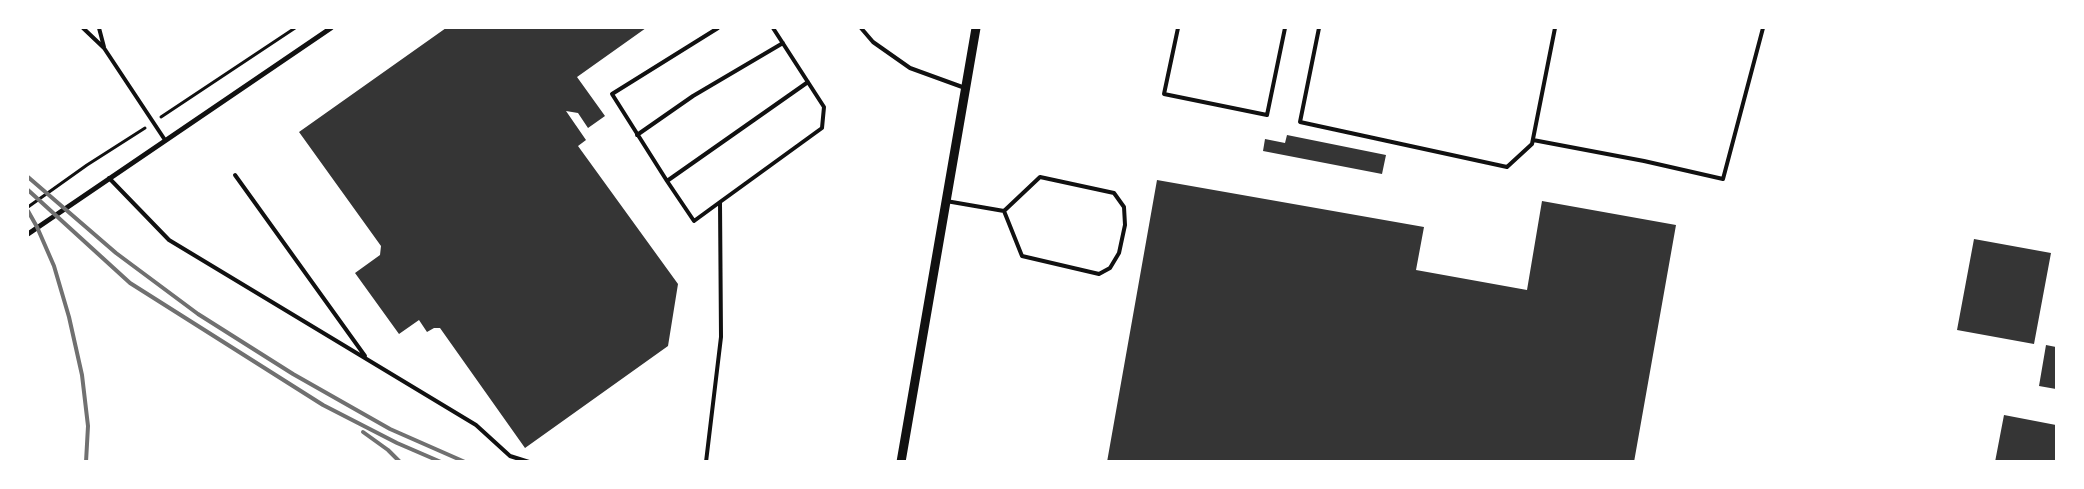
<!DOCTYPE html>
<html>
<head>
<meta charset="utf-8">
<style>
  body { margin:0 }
  #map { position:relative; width:2084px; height:489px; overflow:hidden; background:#fff; font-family:"PT Sans",sans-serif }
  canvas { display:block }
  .frame { position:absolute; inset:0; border:29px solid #fff; pointer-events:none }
</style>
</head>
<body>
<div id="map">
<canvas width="2084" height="489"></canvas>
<div class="frame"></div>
</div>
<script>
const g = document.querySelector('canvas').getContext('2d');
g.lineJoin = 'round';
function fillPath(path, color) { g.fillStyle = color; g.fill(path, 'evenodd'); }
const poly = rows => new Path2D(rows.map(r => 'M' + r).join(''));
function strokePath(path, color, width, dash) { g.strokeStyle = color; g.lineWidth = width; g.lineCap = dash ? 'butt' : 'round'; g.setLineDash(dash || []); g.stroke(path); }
const building = poly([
  [446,28,646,28,577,77,605,116,588,128,578,113,566,111,586,140,578,146,678,284,668,346,525,448,440,328,434,328,427,332,419,320,399,334,355,273,380,255,381,246,299,132],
  [1287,135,1386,155,1382,174,1263,151,1265,139,1285,143],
  [1157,180,1424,227,1416,270,1527,290,1542,201,1676,225,1634,462,1107,462],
  [1974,239,2051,253,2034,344,1957,330],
  [2046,345,2056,347,2056,389,2039,386],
  [2004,415,2056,425,2056,462,1995,462]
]);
const path = poly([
  [161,117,295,28],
  [28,207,87,165,145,128]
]);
const service = poly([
  [83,28,104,48,165,140],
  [99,28,104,47],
  [718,28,612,94,667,181,808,82],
  [861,28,873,42,910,68,965,88],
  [1178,28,1164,94,1267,115,1285,28],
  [1319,28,1300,122,1507,167,1532,144,1555,28],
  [637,135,693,96,783,43],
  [1533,140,1644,161,1723,179,1763,28],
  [235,175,365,356],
  [109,178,169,240,476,425,510,456,529,462],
  [667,181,694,221,720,202],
  [946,201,1004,211,1022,256,1099,274,1110,268,1119,253,1125,225,1124,207,1114,193,1040,177,1004,211],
  [706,462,721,337,720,202,822,128,824,107,773,28]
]);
const minor = poly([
  [28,234,331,28]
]);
const tertiary = poly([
  [901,462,976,28]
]);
const rail = poly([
  [28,177,116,253,198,314,293,374,390,429,465,462],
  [28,190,130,283,323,405,397,443,441,462],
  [28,211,37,227,54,266,69,317,82,375,88,426,86,462],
  [363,432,388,450,400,462]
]);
fillPath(building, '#353535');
strokePath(path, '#111', 3);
strokePath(service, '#111', 4);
strokePath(minor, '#111', 5);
strokePath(tertiary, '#111', 9);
strokePath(rail, '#707070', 4);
</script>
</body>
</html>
